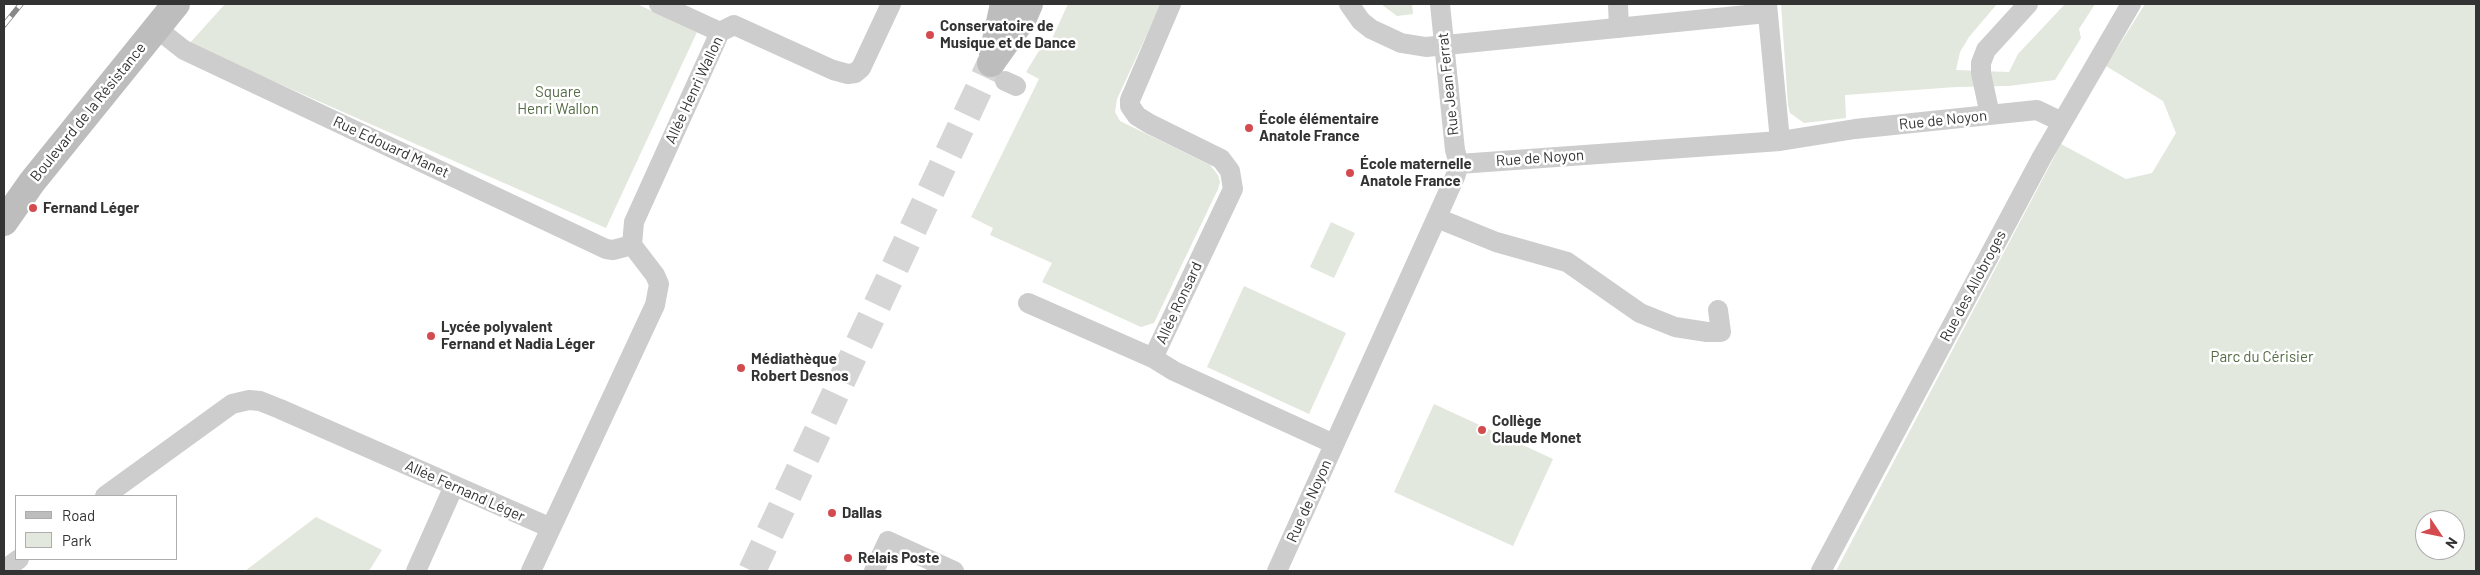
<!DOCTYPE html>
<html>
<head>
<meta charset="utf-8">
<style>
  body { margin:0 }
  #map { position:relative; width:2480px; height:575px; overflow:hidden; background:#fff; font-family:Barlow,sans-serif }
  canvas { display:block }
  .frame { position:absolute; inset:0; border:5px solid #333; pointer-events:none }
  .legend { position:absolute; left:15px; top:495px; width:162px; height:65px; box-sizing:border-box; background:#fff; border:1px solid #adadad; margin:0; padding:6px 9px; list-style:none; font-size:15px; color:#333 }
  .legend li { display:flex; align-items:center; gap:10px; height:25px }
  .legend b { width:25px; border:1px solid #adadad }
  .north { position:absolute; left:2415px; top:510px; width:50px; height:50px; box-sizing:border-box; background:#fff; border:1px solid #adadad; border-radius:50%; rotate:124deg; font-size:14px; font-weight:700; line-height:20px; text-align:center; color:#333 }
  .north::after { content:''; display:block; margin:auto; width:18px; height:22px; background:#d44b4f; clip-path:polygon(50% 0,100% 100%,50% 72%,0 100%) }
</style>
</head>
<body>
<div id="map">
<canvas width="2480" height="575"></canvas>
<div class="frame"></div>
<ul class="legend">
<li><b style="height:6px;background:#bdbdbd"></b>Road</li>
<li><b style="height:14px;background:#e2e8dd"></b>Park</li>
</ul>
<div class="north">N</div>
</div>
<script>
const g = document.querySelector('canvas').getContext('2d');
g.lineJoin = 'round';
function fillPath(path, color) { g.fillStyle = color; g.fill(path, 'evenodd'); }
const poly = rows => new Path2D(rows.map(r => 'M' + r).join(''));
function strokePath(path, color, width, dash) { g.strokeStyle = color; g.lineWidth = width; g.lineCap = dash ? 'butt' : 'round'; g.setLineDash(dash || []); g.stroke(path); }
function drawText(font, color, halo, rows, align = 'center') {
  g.font = font + ' Barlow,sans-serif'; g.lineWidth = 5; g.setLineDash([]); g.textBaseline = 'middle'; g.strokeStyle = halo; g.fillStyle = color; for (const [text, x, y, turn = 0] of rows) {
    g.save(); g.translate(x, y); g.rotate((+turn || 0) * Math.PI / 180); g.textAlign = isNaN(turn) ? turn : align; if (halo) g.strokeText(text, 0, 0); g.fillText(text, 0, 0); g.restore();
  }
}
const green = poly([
  [225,4,637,4,697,32,606,228,189,44],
  [1068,4,1161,4,1117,99,1115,112,1120,121,1210,165,1218,175,1220,182,1218,189,1154,323,1141,327,1042,282,1052,263,990,235,993,228,971,217,1039,79,1026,72,1045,41,1050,43],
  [1381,4,1412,4,1413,14,1397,16],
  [1781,4,1997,4,1969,37,1960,52,1956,70,2009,72,2018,54,2065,4,2095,4,2079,29,2081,38,2055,80,2009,86,1956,87,1845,95,1846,118,1804,123,1790,113,1788,105],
  [2145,4,2476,4,2476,571,1836,571,2061,144,2126,179,2152,173,2176,133,2163,101,2106,66],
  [2425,520,2455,520,2455,550,2425,550],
  [1331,222,1355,233,1334,278,1310,267],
  [1244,286,1346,333,1309,414,1207,367],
  [1434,404,1553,459,1513,546,1394,492],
  [316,517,382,550,369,571,245,571]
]);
const secondaryTunnel = poly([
  [752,571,991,63]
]);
const street = poly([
  [659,4,720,32],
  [1349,4,1361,21,1371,29,1401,43,1426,47,1767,13],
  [1440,4,1455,150,1459,164],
  [1618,4,1619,28],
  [1767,4,1780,141],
  [156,28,184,50,606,249,613,250,632,245],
  [1005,81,1016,86],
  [1990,115,1981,73,1981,63,1986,50,2028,4],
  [1459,164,1780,141,1855,129,2037,110,2062,122],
  [1437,218,1496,242,1567,262,1640,313,1675,327,1707,332,1721,332,1718,310],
  [632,245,634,222,720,32,734,25,833,70,848,74,855,73,861,68,891,4],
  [1028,303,1153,358,1174,371,1334,444],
  [1153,358,1233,189,1230,171,1221,159,1150,124,1137,116,1130,106,1130,100,1171,4],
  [105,496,232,404,249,400,260,401,280,409,551,528,655,305,659,284,655,275,632,245],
  [4,570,19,559],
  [416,571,454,486],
  [531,571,551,528],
  [874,571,888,541,954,571],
  [1277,571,1455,177,1459,164],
  [1821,571,2042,157,2131,4]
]);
const secondary = poly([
  [993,54,1004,4],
  [991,63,1023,18,1029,4],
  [4,222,32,182,176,4]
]);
const rail = poly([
  [4,25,21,4]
]);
const markers = [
  [930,35,5,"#d44b4f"],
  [1249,128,5,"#d44b4f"],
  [1350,173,5,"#d44b4f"],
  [33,208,5,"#d44b4f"],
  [431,336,5,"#d44b4f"],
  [741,368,5,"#d44b4f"],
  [1482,430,5,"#d44b4f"],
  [832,513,5,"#d44b4f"],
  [848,558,5,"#d44b4f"]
];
const poiNames = [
  ["Conservatoire de",940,26],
  ["Musique et de Dance",940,43],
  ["École élémentaire",1259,119],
  ["Anatole France",1259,136],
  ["École maternelle",1360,164],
  ["Anatole France",1360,181],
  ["Fernand Léger",43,208],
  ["Lycée polyvalent",441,327],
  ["Fernand et Nadia Léger",441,344],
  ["Médiathèque",751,359],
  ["Robert Desnos",751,376],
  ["Collège",1492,421],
  ["Claude Monet",1492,438],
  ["Dallas",842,513],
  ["Relais Poste",858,558]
];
const streetNames = [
  ["Rue Jean Ferrat",1448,84,-96],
  ["Allée Henri Wallon",694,90,-65],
  ["Boulevard de la Résistance",88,112,-51],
  ["Rue de Noyon",1943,120,-6],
  ["Rue Edouard Manet",391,147,25],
  ["Rue de Noyon",1540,158,-4],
  ["Rue des Allobroges",1973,286,-62],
  ["Allée Ronsard",1179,303,-65],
  ["Allée Fernand Léger",465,491,24],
  ["Rue de Noyon",1309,501,-66]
];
const parkNames = [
  ["Square",558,92],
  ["Henri Wallon",558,109],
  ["Parc du Cérisier",2262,357]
];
fillPath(green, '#e2e8dd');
strokePath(secondaryTunnel, '#d6d6d6', 28, [28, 14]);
strokePath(street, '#cdcdcd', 20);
strokePath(secondary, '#bdbdbd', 28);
strokePath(rail, '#888', 5.5);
strokePath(rail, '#fff', 4, [11]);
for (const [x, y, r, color] of markers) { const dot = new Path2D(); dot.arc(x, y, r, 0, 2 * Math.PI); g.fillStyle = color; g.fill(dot); strokePath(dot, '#fff', 2); }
drawText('bold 15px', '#333', '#fff', poiNames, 'left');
drawText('15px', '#333', '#fff', streetNames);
drawText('15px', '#546b44', '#fff', parkNames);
</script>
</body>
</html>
